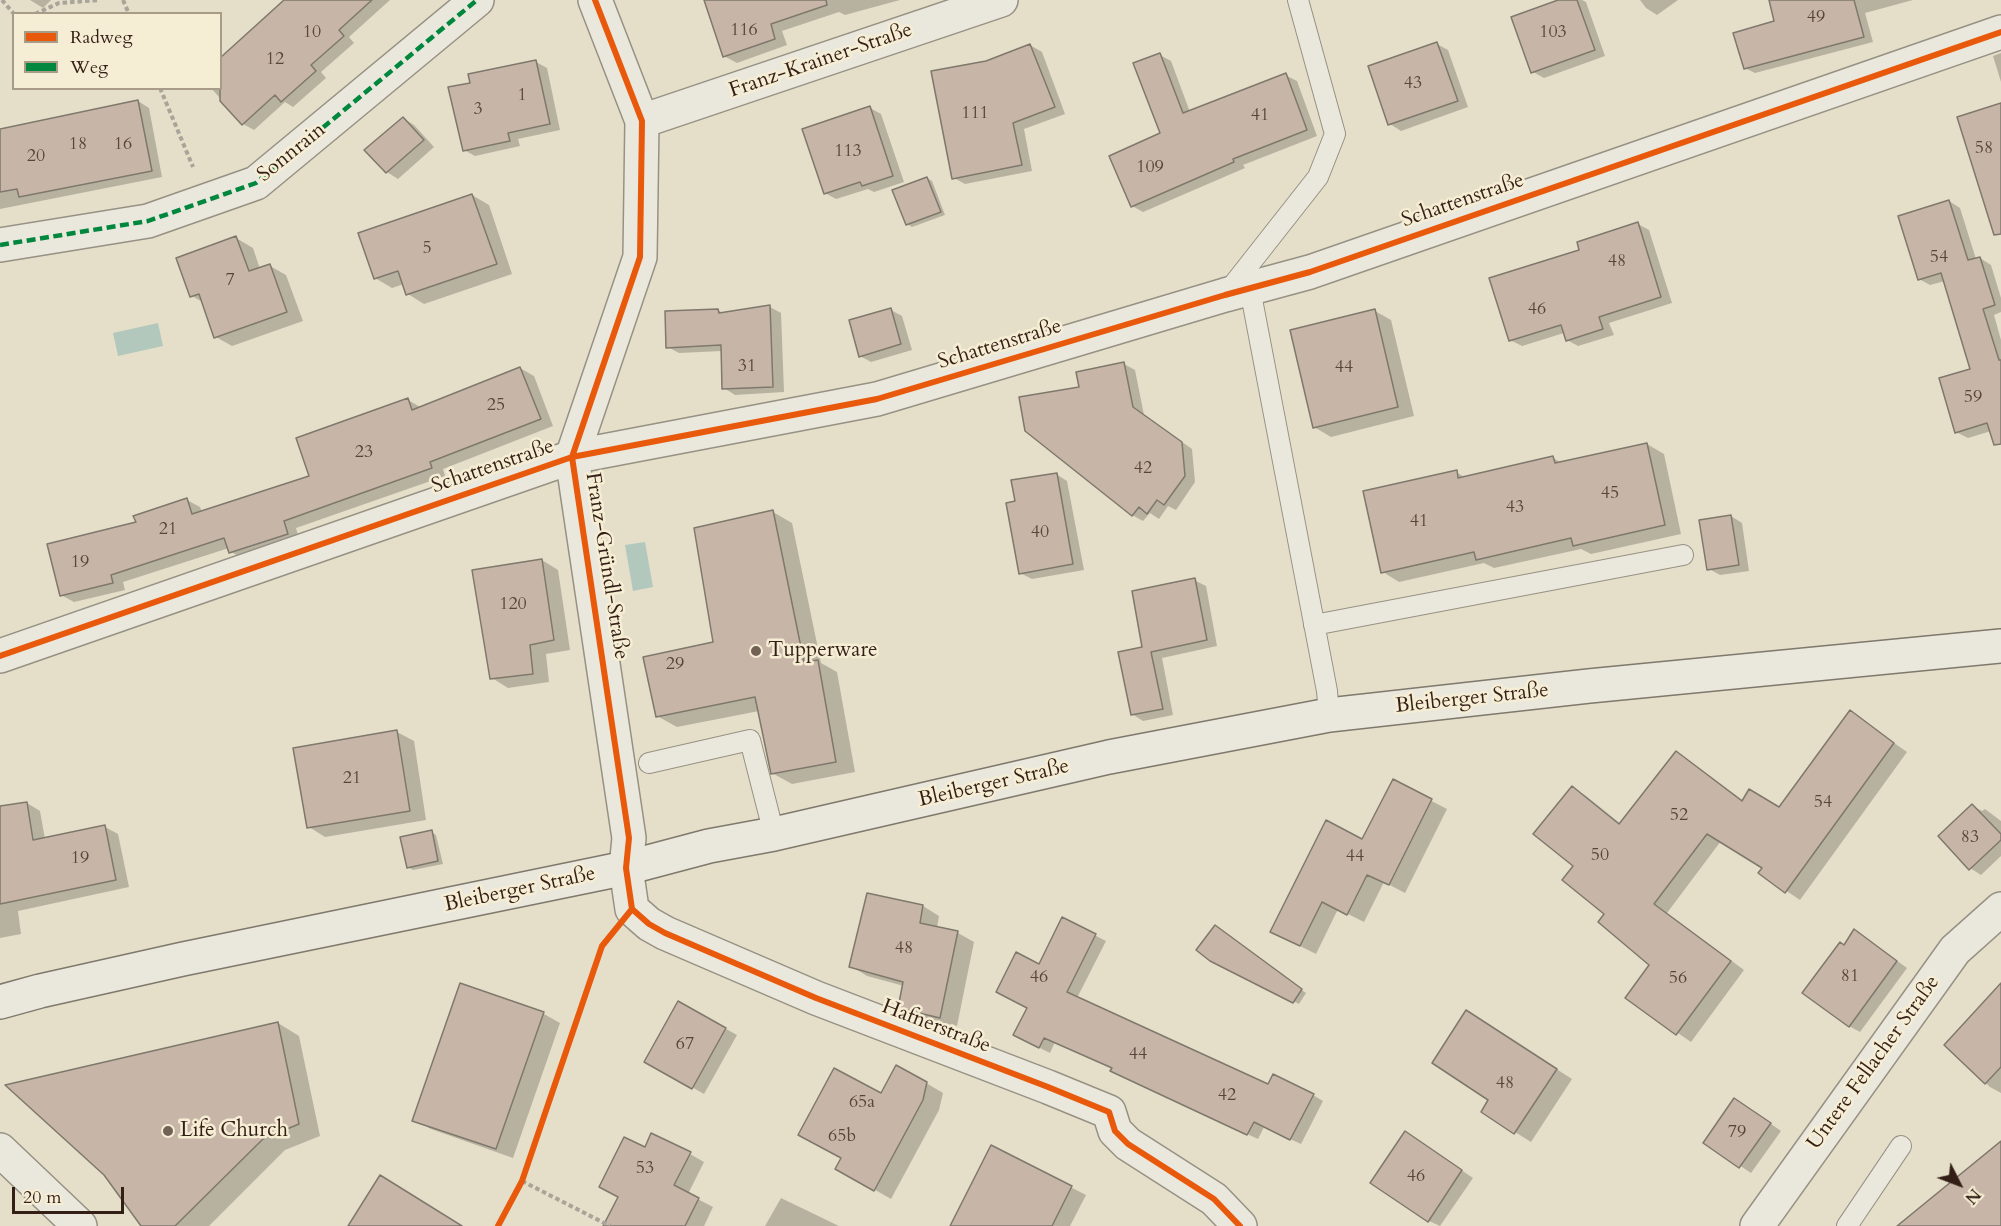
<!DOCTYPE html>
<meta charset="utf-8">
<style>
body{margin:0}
#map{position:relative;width:2001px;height:1226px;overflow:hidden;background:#e5dfc9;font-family:Cardo,serif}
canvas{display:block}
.legend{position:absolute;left:12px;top:12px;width:210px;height:78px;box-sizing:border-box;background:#f6eed4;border:2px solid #a89b88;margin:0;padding:8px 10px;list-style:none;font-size:18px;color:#341f17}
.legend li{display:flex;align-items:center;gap:12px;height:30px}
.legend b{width:30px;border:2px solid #a89b88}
.north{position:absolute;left:1929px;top:1154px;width:60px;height:60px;-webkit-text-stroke:4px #f6eed4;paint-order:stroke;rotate:132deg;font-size:16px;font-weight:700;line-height:24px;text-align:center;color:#341f17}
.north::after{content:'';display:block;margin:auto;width:21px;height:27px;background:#341f17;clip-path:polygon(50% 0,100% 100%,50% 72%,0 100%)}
.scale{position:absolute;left:12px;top:1187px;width:112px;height:27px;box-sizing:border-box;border:3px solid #341f17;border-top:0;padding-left:8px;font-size:18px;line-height:21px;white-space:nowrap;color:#341f17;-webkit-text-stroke:4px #f6eed4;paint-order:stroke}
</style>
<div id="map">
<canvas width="2001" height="1226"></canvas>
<ul class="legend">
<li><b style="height:8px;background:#e8590c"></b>Radweg</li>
<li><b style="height:8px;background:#00873e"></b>Weg</li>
</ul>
<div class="north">N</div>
<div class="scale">20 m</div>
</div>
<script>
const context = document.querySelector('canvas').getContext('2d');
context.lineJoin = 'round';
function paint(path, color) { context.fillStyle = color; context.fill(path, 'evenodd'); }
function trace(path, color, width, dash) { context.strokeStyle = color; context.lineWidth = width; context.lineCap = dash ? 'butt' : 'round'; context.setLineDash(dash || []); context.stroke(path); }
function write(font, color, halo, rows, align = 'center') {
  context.font = font + ' Cardo,serif'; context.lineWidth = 5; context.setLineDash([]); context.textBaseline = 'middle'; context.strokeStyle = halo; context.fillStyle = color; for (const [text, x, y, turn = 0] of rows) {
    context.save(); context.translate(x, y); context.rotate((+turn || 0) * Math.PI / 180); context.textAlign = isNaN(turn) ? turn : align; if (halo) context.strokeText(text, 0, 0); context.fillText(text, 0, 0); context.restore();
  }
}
const water = new Path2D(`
 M158,323l5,23 -45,10 -5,-23z
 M645,542l8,45 -20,4 -8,-46z`);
const shadow = new Path2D(`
 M30,0h21l-8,8z
 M283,0h107l-41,37 5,6 -33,29 5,6 -33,29 -8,-5 -31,28 -11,-6 -32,-36h9l64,-86z
 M706,0h194l-55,15 -6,-3 -57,19 5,14 -50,18 -13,-7z
 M1563,0h19l4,2 19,54 -61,22 -11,-6z
 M1640,0h38l-21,15 -11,-7z
 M1770,0h143l-48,13 8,29 -118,31 -10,-5 31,-46z
 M1437,44l11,6 20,57 -67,24 -11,-7z
 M1030,45l12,7 23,62 -41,15 8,42 -67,13 -11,-6 32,-116z
 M2001,53v29l-8,-26z
 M1160,55l11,6 19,51 95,-37 12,6 20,55 -74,29 2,3 -102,44 -11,-6 30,-72z
 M536,62l11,6 13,62 -42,9 2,7 -45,10 -11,-6 8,-66z
 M138,101l11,7 13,69 -162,32v-79z
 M870,108l11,6 23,68 -30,10 -6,-3 -32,10 -11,-6z
 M403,118l11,7 20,22 -36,32 -11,-7z
 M927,178l5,3 13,34 -33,12 -5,-3z
 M472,195l17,10 23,69 -88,30 -16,-10 -4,-10 -12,4 -17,-10z
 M1949,201l11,7 16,51 4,-1 11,7 10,33v14l-7,3 7,25v88l-33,10 -12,-6 16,-62 -27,-89 -15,4 -11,-6z
 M1638,224l11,6 23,73 -63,20 5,12 -36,11 -11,-6 -3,-7 -42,13 -12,-6 71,-89z
 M236,238l17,10 7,21 10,-3 16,9 17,46 -71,25 -16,-9 -12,-34 -12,-7z
 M770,307l11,6 3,79 -49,3 -11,-7 -2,-37 -43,2 -11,-6 50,-37 6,4z
 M891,310l11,6 10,34 -41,12 -11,-6z
 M1375,311l16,9 23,96 -83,21 -17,-10z
 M1124,364l11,6 9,45 48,34 3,33 -19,28 -8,-4 -9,13 -9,-6 -7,8 -11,-6 -51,-127z
 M520,368l14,8 19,50 -110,43 2,7 -149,52 4,14 -56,17 -13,-7 -2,-4 -106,34 2,8 -51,12 -13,-7 76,-71 50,-24 13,7 2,5 109,-35 97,-77 14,8z
 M1647,444l17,10 17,80 -90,20 -10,-5 -87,19 -10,-5 -85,19 -16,-10 73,-100 10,6 87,-20 9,5z
 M1056,474l11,7 17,89 -52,9 -12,-6 -3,-70z
 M773,512l19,11 29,140 16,9 18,100 -63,12 -20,-11 -13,-62 -82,16 -20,-11 58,-73z
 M1731,516l11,7 7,48 -29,4 -11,-6z
 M542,560l16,10 12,80 -24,4 3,28 -41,6 -16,-10z
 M1194,580l12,6 11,60 -55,12 11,57 -30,6 -11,-7 12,-66z
 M1850,712l57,40 -107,148 -40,-27 4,-5 -43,-27 -54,72 77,57 -53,72 -64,-44 24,-33 -45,-51 -31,-48 -2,-78 13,8 35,28 55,-71 14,8 54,40 35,8z
 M397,732l17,9 12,79 -101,17 -16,-10z
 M1393,781l54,28 -42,84 -21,-11 -20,40 -26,-13 -22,45 -28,-14 75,-99z
 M27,803l13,8 5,28 60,-12 13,7 11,53 -111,24 3,23 -21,4v-130z
 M1973,806l9,5 3,-2 16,12v35l-20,19 -11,-7z
 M431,832l5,3 7,29 -30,6 -5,-3z
 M923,906l16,10 -2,12 21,5 16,9 -17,84 -41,-9 -17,-10 5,-21 -37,-10 -16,-10z
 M1063,919l43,22 -29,57 192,88 44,9 10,6 -22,43 -37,-17 -6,12 -136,-62 -9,-9 -58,-26 -5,11 -24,-12 3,-33 10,-42z
 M1220,930l86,63 -7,11 -82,-41z
 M1855,931l52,37 -47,64 -11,-6 -5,-80z
 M461,985l83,29 16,9 -47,135 -82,-29 -17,-9z
 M2001,985v108l-11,-6 -44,-42z
 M679,1003l58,32 -33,59 -58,-33z
 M1483,1022l89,57 -41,63 -16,-10 -25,-33z
 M278,1023l21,13 21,100 -35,14 -76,76h-66z
 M926,1083l17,10 -4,17 -48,89 -54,-31 45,-73z
 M1746,1106l35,25 -30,42 -46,-31z
 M1416,1139l57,39 -33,48 -11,-5z
 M992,1147l94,48 -16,31h-112z
 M645,1149l45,5 14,8 -16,32 25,13 -9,19h-99z
 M781,1198l58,28h-74z`);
const building = new Path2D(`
 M284,0h88l-33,30 5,6 -33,29 5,6 -35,31 -6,-7 -33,30 -22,-24v-43z
 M704,0h122l1,5 -56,19 4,15 -52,18z
 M1558,0h19l18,50 -64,23 -20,-56z
 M1769,0h85l10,37 -120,32 -11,-36 41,-12z
 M1437,42l21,59 -70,24 -20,-59z
 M1030,44l25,63 -42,16 9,42 -70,14 -21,-108 55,-10z
 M1160,53l23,60 103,-40 21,57 -74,29 1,3 -103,45 -22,-51 51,-23 -27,-70z
 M536,60l14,64 -42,9 2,8 -47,10 -15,-64 22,-4 -2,-9z
 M138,100l14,71 -133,26 -2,-8 -17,3v-63z
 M2001,103v131l-7,1 -37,-118z
 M870,106l23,70 -31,10 -2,-4 -36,12 -22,-65z
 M403,117l21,23 -38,33 -22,-23z
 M927,177l14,35 -35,13 -14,-35z
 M472,194l25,70 -91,31 -8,-24 -24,8 -16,-46z
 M1949,200l19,60 12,-3 15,48 -12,4 16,51h2v84l-7,1 -7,-22 -32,10 -16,-55 31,-9 -29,-96 -23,7 -20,-64z
 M1638,222l23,75 -62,20 4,12 -37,12 -5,-16 -52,16 -20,-63 90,-28 -2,-8z
 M236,236l13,35 21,-7 17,48 -73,26 -15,-44 -9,3 -14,-39z
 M770,305l3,82 -51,2 -1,-44 -55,3 -1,-37 53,-2 1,4z
 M891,308l10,36 -42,13 -10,-37z
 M1375,309l23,98 -85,21 -23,-98z
 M1124,362l9,45 49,35 3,34 -21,29 -7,-5 -10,14 -8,-7 -7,9 -107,-85 -6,-34 60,-10 -3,-15z
 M520,367l21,52 -111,43 2,6 -148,53 4,13 -59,19 -5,-15 -113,37 2,8 -53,13 -13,-52 89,-22 -3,-6 54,-18 5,16 117,-38 -13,-38 112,-40 4,12z
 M1647,443l18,82 -92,21 -2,-8 -95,22 -2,-8 -93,21 -18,-82 94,-21 1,8 95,-22 2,7z
 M1057,473l16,91 -54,10 -13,-71 9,-2 -4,-21z
 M773,510l31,152 14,-2 18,102 -65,12 -16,-77 -99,20 -13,-60 70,-15 -19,-114z
 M1731,515l8,50 -32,5 -8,-50z
 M542,559l12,81 -24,5 3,29 -43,5 -18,-109z
 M1195,578l12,62 -56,12 12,57 -32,6 -13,-63 24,-5 -10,-56z
 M1850,710l44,33 -109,150 -27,-20 4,-5 -55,-34 -53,70 77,57 -55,74 -51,-37 24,-33 -51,-43 6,-8 -42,-34 11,-14 -40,-32 39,-48 47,38 57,-73 66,50 7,-12 30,18z
 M397,730l13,81 -103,17 -14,-80z
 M1393,779l39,20 -43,86 -22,-10 -20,40 -25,-13 -22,44 -30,-14 56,-112 36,19z
 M27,802l6,38 72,-15 11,55 -116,24v-98z
 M1972,804l29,30v6l-32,30 -31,-34z
 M432,830l6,31 -31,7 -7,-31z
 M867,893l56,12 -3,18 38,8 -18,87 -42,-10 5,-26 -54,-15z
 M1062,917l34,17 -29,58 201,92 5,-10 41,20 -24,46 -36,-18 -7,13 -137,-64 2,-3 -68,-30 -5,10 -26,-13 14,-27 -31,-16 20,-40 23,12z
 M1215,925l87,64 -9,14 -83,-42 -14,-11z
 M1854,929l43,32 -48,66 -47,-34 38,-51 4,3z
 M460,983l84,29 -48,137 -84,-28z
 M2001,983v84l-16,17 -41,-39z
 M678,1001l48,27 -34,61 -48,-27z
 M1466,1010l91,59 -43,65 -33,-22 7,-12 -56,-37z
 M278,1022l21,102 -36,15 -88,87h-34l-37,-51 -99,-90z
 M896,1065l31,17 -4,18 -49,91 -39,-22 6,-11 -43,-23 36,-67 47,25z
 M1734,1098l37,25 -32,45 -36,-25z
 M1405,1131l57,39 -34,52 -58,-39z
 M651,1133l40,19 -17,33 25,13 -14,28h-82l15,-29 -19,-10 25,-50 21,10z
 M2001,1141v85h-104z
 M991,1145l81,41 -20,40h-102z
 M380,1175l82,51h-114z`);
const path = new Path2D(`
 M2,0l12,14
 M123,0l6,14
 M35,14l24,-11 41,-3
 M160,88l33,79
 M522,1181l88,45`);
const lane = new Path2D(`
 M1250,289l77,402 2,24
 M1226,294l92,-117 17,-43 -37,-134
 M1314,625l369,-70
 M649,763l101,-23 24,94
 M1847,1226l54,-80`);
const street = new Path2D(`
 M595,0l47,121 -2,136 -68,200 57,381 -3,30 6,41 17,15 16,9 151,65 232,89 61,25 6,19 13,13 86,55 26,27
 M642,121l359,-121
 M0,245l148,-24 108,-38 221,-183
 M0,656l572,-199 305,-58 348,-104 85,-23 691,-240
 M0,1150l80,76
 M1757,1226l198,-276 46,-41`);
const secondary = new Path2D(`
 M0,1002l40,-11 143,-32 443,-91 83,-22 65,-12 335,-77 220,-42 260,-29 412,-40`);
const quiet = new Path2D(`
 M0,245l148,-24 108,-38 221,-183`);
const cycleway = new Path2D(`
 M595,0l47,121 -2,136 -68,200 57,381 -3,30 6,41 17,15 16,9 151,65 232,89 61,25 6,19 13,13 86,55 26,27
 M0,656l572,-199 305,-58 348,-104 85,-23 691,-240
 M498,1226l24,-45 80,-235 30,-37`);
const markers = [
 [756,651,6,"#726255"],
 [168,1131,6,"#726255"]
];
const numberNames = [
 ["49",1816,18],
 ["116",744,31],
 ["10",312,33],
 ["103",1553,33],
 ["12",275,60],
 ["43",1413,84],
 ["1",522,96],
 ["3",478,110],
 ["111",975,114],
 ["41",1260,116],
 ["18",78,145],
 ["16",123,145],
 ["58",1984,149],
 ["113",848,152],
 ["20",36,157],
 ["109",1150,168],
 ["5",427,249],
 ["54",1939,258],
 ["48",1617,262],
 ["7",230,281],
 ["46",1537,310],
 ["31",747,367],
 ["44",1344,368],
 ["59",1973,398],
 ["25",496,406],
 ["23",364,453],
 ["42",1143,469],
 ["45",1610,494],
 ["43",1515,508],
 ["41",1419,522],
 ["21",168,530],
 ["40",1040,533],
 ["19",80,563],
 ["120",513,605],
 ["29",675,665],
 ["21",352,779],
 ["54",1823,803],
 ["52",1679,816],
 ["83",1970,838],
 ["50",1600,856],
 ["44",1355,857],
 ["19",80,859],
 ["48",904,949],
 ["81",1850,977],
 ["46",1039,978],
 ["56",1678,979],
 ["67",685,1045],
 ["44",1138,1055],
 ["48",1505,1084],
 ["42",1227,1096],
 ["65a",862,1103],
 ["79",1737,1133],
 ["65b",842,1137],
 ["53",645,1169],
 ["46",1416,1177]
];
const streetNames = [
 ["Franz-Krainer-Straße",821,61,-19],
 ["Sonnrain",292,153,-39],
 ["Schattenstraße",1463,201,-19],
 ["Schattenstraße",1000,345,-17],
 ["Schattenstraße",493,467,-19],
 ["Franz-Gründl-Straße",606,566,81],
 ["Bleiberger Straße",1472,699,-6],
 ["Bleiberger Straße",994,784,-13],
 ["Bleiberger Straße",520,890,-12],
 ["Hafnerstraße",936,1027,21],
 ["Untere Fellacher Straße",1874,1063,-54]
];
const poiNames = [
 ["Tupperware",768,651],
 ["Life Church",180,1131]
];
paint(water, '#b2c8bc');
paint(shadow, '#0003');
paint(building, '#c7b6a8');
trace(building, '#7f786c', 1.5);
trace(lane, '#979184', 22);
trace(street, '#979184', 36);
trace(secondary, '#7f786c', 36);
trace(path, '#a9a49a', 4, [4.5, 3]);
trace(lane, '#eae7dc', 20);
trace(street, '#eae7dc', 33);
trace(secondary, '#eae7dc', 33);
trace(quiet, '#00873e', 4.5, [9, 4.5]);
trace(cycleway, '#e8590c', 6);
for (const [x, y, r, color] of markers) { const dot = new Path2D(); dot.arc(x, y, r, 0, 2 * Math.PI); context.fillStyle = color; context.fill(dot); trace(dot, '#f6eed4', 2); }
write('18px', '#59453b', null, numberNames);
write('21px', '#341f17', '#f6eed4', streetNames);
write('21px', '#341f17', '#f6eed4', poiNames, 'left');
</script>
